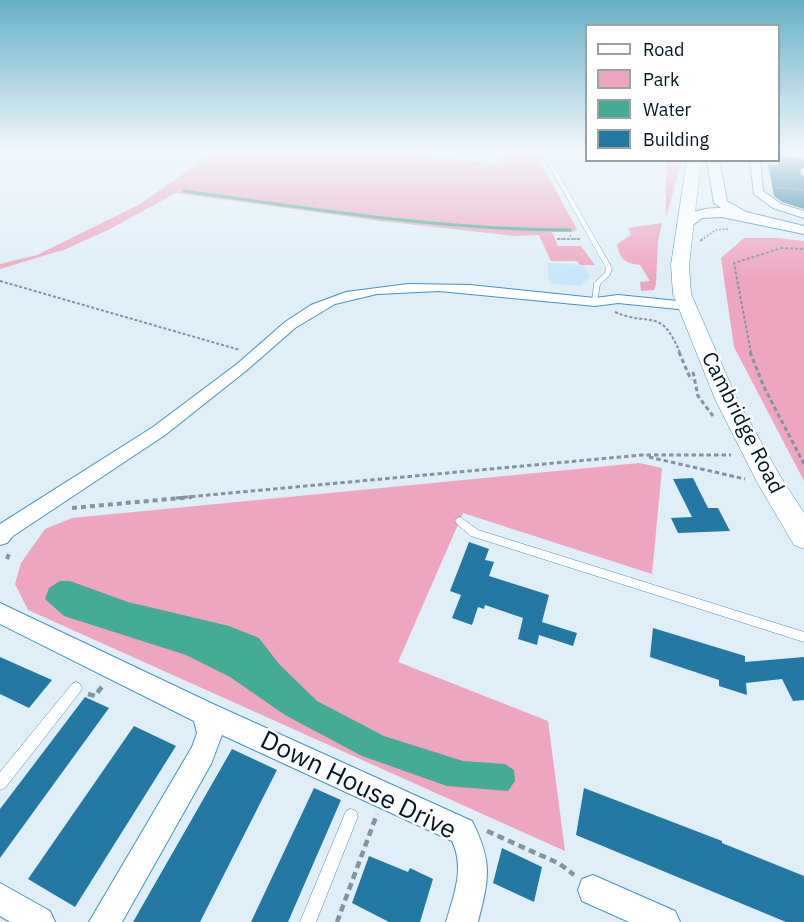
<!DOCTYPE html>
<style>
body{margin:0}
#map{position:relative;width:804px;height:922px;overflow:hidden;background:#dfeef7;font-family:"IBM Plex Sans",sans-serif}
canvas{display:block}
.legend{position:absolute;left:585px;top:24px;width:195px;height:138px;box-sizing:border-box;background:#fff;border:2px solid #99a2a7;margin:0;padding:8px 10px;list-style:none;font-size:18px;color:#001724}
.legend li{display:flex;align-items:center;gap:12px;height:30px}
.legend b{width:30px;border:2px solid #99a2a7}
</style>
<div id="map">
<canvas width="804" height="922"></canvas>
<ul class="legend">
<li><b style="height:8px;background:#fff"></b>Road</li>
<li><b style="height:16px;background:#eea5c0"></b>Park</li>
<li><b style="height:16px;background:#44ab94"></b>Water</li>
<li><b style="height:16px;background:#2379a3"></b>Building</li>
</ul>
</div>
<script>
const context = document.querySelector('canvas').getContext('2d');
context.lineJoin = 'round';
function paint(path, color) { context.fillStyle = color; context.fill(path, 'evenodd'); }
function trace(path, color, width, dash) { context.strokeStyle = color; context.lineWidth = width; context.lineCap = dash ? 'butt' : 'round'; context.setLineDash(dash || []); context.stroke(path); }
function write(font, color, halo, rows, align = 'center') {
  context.font = font + ' "IBM Plex Sans",sans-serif'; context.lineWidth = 5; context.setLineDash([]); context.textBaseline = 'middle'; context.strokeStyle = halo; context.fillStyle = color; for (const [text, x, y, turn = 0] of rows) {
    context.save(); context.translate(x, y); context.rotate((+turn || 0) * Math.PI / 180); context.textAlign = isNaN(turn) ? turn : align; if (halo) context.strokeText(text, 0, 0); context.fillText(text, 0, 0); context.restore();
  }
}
const built = new Path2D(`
 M548,263l35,2 8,11 -11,10 -31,-3z`);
const green = new Path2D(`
 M216,151h141l145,13 2,-13h30l43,78 -4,3h-21l6,14h23l14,19h-15l-3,-4h-26l-12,-26 -24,1 -135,-15 -204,-28 -68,37 -42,19 -66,20v-5l37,-9 103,-51z
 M666,161h16l-16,56z
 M662,223l-4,18 -2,43 -2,6 -13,1 -1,-9 10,-1 -10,-16c-16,-2 -20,-6 -23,-21l14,-9 -3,-7z
 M744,238h34l26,3v240l-70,-134 -13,-89z
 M639,463l23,5 -10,106 -189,-61 -65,149 150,59 17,130 -537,-241 -13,-26 6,-21 24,-34 27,-11z`);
const water = new Path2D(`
 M60,581h10l58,21 101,24 30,12 20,26 38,37 67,35 79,25 42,3 9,6 1,11 -7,10 -61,-5 -85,-30 -77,-41 -55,-38 -44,-22 -122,-39 -19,-17 4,-11z`);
const stream = new Path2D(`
 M184,191c129,18 256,39 386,39`);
const building = new Path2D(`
 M778,157l26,3v7l-4,3 1,5 3,1v33l-22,-7 -8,-6 -6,-32 10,1z
 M693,478l15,30h10l12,23 -52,2 -7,-15 21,-1 -19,-38z
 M469,542l20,7 -4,11 9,2 -5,14 60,19 -7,27 35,11 -4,13 -34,-11 -2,10 -19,-6 5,-21 -38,-13 -1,4 -6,-2 -6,18 -20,-7 9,-23 -11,-4z
 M653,628l92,28v6l59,-5v43l-11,1 -11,-22 -36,4 1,12 -28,-9v-6l-69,-23z
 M0,657l52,23 -23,28 -29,-14z
 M85,697l24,11 -109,150v-49z
 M134,726l42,20 -101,161 -47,-28z
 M232,749l45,21 -77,152h-67z
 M314,788l27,12 -53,122h-37z
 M584,788l138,53v2l82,33v46h-18l-210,-87z
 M502,848l40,19 -8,35 -41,-19z
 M369,856l39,16 2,-4 23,11 -13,43h-31l-37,-19z`);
const pathFar4 = new Path2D(`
 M775,187l29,3
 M570,235l2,4h9
 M557,239h15
 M701,240l15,-10 12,-1`);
const pathFar3 = new Path2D(`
 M557,239h15
 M572,239h9
 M700,241l3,-2
 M0,281l240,69
 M615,312c36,16 45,-7 65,41
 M751,353l-17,-90 48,-15 22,1`);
const pathFar2 = new Path2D(`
 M679,352l12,28
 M750,352l14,35 40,77
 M693,372l5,24 15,20
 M649,457l96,22
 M176,498l466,-43h89`);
const pathFar1 = new Path2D(`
 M72,508l120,-11
 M7,559l3,-8`);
const path = new Path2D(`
 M88,694l7,2 8,-11
 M487,831l73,33 14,11
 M337,922l40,-108`);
const service = new Path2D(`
 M541,151h4l67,117 -2,7 -10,9 -3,19 -2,1 -3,-2 2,-19 11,-10 1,-5z
 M804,169v5l-2,-1v-3z
 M460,517l18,13 326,102v10l-333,-106 -14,-12 -2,-3 2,-3z
 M76,682l4,2 2,4 -2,4 -75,96 -5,2v-18l72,-88z
 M351,809l5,2 2,5 -42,106h-16l46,-111z`);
const minor = new Path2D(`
 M778,151l26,1v6l-26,-3z
 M750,160h10l3,31 18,13 23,7v7l-31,-10 -19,-14z
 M408,284l62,1 125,13 23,-3 70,7 7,4 -7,4 -70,-7 -23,3 -156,-15 -62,3 -42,10 -40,24 -48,42 -82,65 -152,101 -6,7 -7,2v-21l153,-97 84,-63 48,-42 26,-17 35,-13z
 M0,603l213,101 259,117c21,42 17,57 6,101h-32c8,-27 19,-54 6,-81l-230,-106 -11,29 -89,158h-33l103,-175 5,-14 -3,-12 -194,-97z
 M593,875l82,36 5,11h-51l-47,-21 -4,-11 4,-11z
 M0,883l50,28 5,11h-45l-10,-6z`);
const tertiary = new Path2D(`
 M707,160h12l8,41 19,11 58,14v8l-82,-17 -20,1 -13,10h-10l-2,-3c12,-14 26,-17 44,-17l-7,-5z`);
const secondary = new Path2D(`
 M687,160h14l-12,105 2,29 46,105 43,77 24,37v36l-10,-4 -37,-63 -42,-83 -42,-105 -2,-29z`);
const streetNames = [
 ["Cambridge Road",742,423,63]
];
const nearStreetnames = [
 ["Down House Drive",358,786,26]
];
paint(built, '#c6e7fc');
paint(green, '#eea5c0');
paint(water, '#44ab94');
trace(stream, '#44ab94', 3);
paint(building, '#2379a3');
trace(service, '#4394c0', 1);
trace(minor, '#4394c0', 2);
trace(tertiary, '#4394c0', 2);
trace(secondary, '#4394c0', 1);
trace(pathFar4, '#81949f', 1.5, [2, 1.5]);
trace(pathFar3, '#81949f', 2, [3, 2]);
trace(pathFar2, '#81949f', 3, [4.5, 3]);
trace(pathFar1, '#81949f', 4, [5, 4]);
trace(path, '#81949f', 4.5, [7, 4.5]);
paint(service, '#fff');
paint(minor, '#fff');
paint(tertiary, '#fff');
paint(secondary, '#fff');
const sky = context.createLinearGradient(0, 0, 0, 280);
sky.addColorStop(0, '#66b0c6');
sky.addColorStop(0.54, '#f1f7fb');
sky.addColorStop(1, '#f1f7fb00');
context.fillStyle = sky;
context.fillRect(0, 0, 804, 280);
write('21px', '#001724', '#fff', streetNames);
write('26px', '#001724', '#fff', nearStreetnames);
</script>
